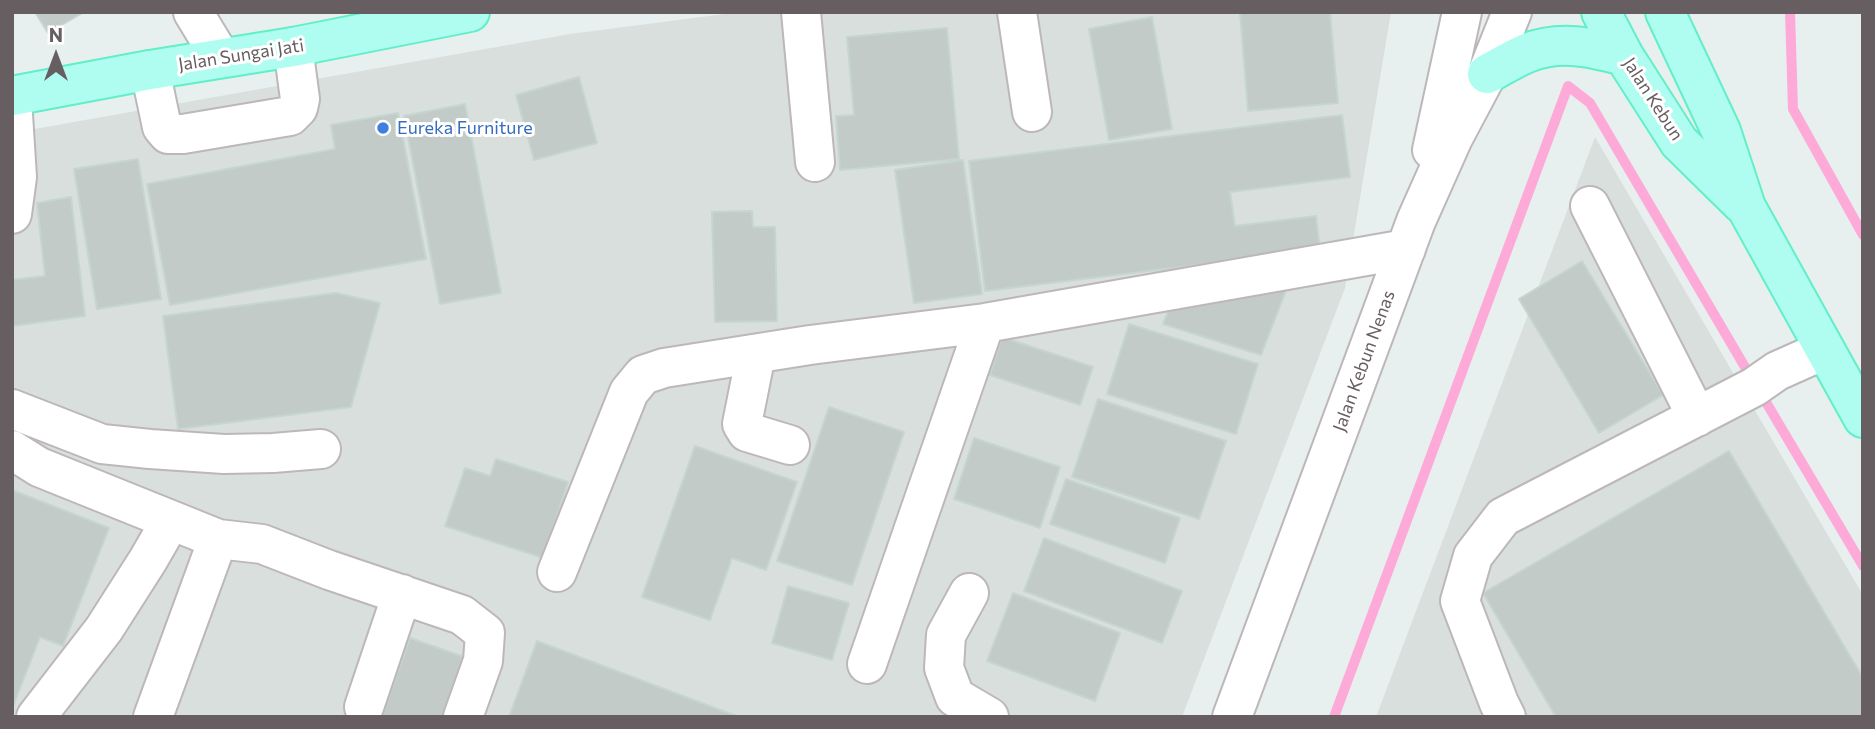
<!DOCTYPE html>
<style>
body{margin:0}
#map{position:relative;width:1875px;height:729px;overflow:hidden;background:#e7f0ee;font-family:Commissioner,sans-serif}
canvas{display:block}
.frame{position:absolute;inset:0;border:14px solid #675e62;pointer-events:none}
.north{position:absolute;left:21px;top:21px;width:70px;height:70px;-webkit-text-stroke:5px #fff;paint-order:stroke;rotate:0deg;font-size:19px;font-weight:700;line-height:28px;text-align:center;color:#675e62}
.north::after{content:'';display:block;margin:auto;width:24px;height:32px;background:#675e62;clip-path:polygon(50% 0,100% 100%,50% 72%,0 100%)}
</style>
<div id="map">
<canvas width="1875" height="729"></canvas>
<div class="frame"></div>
<div class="north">N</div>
</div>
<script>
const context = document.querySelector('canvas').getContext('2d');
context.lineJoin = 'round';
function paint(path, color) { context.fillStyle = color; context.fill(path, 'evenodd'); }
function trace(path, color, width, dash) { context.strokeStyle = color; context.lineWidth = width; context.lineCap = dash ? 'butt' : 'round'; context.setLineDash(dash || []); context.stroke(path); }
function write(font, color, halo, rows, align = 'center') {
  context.font = font + ' Commissioner,sans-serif'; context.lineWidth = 6; context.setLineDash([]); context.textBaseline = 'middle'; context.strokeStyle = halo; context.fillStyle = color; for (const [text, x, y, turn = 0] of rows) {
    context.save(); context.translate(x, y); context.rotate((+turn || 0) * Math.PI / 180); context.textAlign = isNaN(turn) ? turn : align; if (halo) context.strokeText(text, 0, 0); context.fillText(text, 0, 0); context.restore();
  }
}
const industrial = new Path2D(`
 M740,12h651l-46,276 -163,429h-1170v-584l558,-99z
 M1595,137l268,458v122h-487z`);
const stream = new Path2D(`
 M1790,12l3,97 70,126
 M1760,392l103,174
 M1334,717l234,-631 22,17 162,276`);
const building = new Path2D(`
 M35,12h49l-36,21z
 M1240,12h90l8,91 -90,8z
 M1152,17l20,112 -63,11 -20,-111z
 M947,28l12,131 -119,11 -4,-54 18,-1 -7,-78z
 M579,77l18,66 -63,17 -18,-65z
 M465,104l36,189 -61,11 -36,-188z
 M398,113l28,146 -256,46 -23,-121 188,-35 -4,-24z
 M1342,115l8,62 -120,15 5,34 81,-10 4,34 -335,41 -16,-130z
 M138,159l23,140 -64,10 -23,-140z
 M963,160l19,134 -68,9 -19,-133z
 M71,197l14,119 -73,10v-46l33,-4 -8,-73z
 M752,211l1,16h22l2,94 -62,1 -3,-110z
 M1582,261l81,134 -64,38 -80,-134z
 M1287,288l-26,67 -98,-31 12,-29z
 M336,293l44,10 -29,104 -173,22 -15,-113z
 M1129,324l129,40 -22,70 -129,-40z
 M1002,337l91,30 -13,38 -90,-30z
 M1098,399l128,42 -27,78 -127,-42z
 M829,407l75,25 -52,153 -75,-24z
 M974,438l86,29 -20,61 -86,-29z
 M695,446l102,36 -31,88 -34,-12 -22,62 -68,-23z
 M1729,451l134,227v39h-307l-73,-124z
 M496,459l72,23 -25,76 -98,-32 20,-58 25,8z
 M1066,479l114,39 -15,45 -115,-39z
 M12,490l97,38 -46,118 -23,-9 -28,72z
 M1044,538l138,53 -20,52 -138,-52z
 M788,586l61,17 -17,57 -60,-17z
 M1013,593l107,40 -25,68 -108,-40z
 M410,638l57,20 -21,59h-64z
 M537,641l202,76h-230z`);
const minor = new Path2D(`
 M193,12l28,46
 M801,12l14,150
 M1017,12l15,100
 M150,70l12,57 6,7h15l107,-18 8,-8 2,-9 -7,-52
 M12,99l5,78 -5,37
 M1432,150l30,-138
 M1590,206l107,211
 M756,354l-14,70 5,8 43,13
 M12,409l90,35 48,5 74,5 49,-1 48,-4
 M12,450l27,17 179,72 -65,178
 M218,539l44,5 67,26 133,45 23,18 -2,28 -20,56
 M557,572l72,-180 14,-17 21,-7 146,-23 175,-22 421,-74
 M969,593l-23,42 -2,33 11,29 34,20
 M867,664l118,-341
 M364,707l38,-113
 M36,717l68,-88 44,-69 23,-40
 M1232,717l184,-496 37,-83 34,-64 25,-62
 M1506,717l-7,-14 -39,-102 13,-45 30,-39 251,-130 23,-16 47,-21`);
const major = new Path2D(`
 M1601,12l23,44 55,86 63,62
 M1665,12l56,119 25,76 117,211
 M1487,74c13,-7 26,-15 40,-21 33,-13 64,-6 97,3
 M12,96l138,-26 143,-23 177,-35`);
const markers = [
 [383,128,7,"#3f7fe0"]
];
const streetNames = [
 ["Jalan Sungai Jati",241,55,-9],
 ["Jalan Kebun",1653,99,57],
 ["Jalan Kebun Nenas",1364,361,-70]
];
const shopNames = [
 ["Eureka Furniture",397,128]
];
paint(industrial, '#d9dfdd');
trace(stream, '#fdaad9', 10);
paint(building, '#c3cbc9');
trace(building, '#c5d5d0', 2);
trace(minor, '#bdb7b9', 42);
trace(major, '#62efc7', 42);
trace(minor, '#fff', 38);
trace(major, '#affdf0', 38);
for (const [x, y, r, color] of markers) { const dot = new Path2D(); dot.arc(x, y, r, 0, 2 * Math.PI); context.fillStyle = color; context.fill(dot); trace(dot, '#fff', 2.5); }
write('18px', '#675e62', '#fff', streetNames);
write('18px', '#366cbe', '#fff', shopNames, 'left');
</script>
